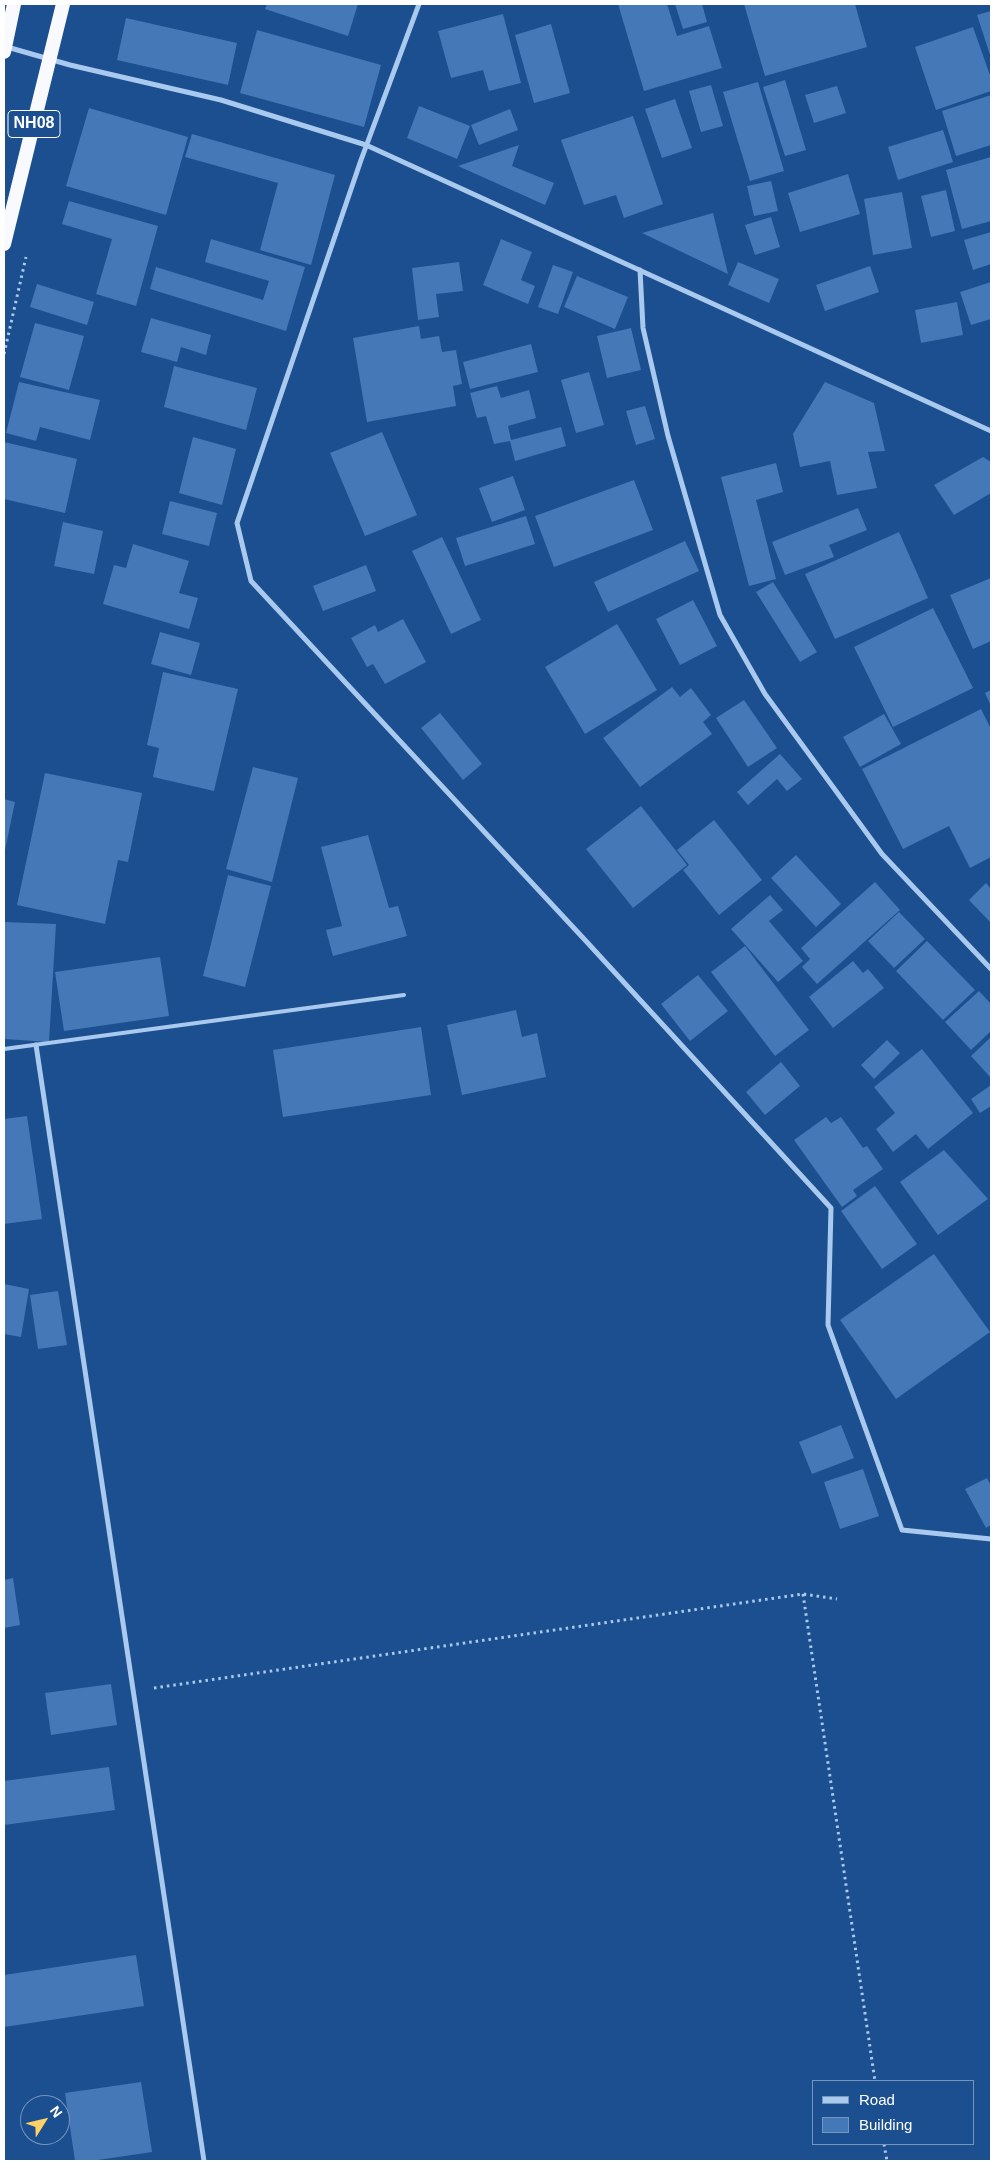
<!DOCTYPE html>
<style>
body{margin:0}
#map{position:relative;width:995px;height:2165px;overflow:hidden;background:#1b4f8f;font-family:Arial,sans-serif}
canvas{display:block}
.frame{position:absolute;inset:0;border:5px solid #fff;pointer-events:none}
.legend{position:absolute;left:812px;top:2080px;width:162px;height:65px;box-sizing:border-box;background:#1b4f8f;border:1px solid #7695bc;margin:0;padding:6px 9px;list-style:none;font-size:15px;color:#fff}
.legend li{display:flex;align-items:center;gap:10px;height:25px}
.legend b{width:25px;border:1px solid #7695bc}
.north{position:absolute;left:20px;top:2095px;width:50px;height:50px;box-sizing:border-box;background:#1b4f8f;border:1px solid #7695bc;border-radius:50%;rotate:54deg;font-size:14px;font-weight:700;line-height:20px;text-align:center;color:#fff}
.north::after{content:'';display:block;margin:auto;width:18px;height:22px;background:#ffd166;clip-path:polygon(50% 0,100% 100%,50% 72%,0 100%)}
</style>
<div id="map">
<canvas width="995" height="2165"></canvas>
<div class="frame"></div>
<ul class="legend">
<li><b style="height:6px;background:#a9c9ee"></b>Road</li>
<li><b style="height:14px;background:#4478b7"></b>Building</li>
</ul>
<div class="north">N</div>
</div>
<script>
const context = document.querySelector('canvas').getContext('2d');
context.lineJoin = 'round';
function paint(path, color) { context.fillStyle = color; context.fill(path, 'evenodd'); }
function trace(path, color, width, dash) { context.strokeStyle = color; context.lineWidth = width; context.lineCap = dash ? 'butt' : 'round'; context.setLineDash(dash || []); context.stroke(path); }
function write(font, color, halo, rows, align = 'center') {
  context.font = font + ' Arial,sans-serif'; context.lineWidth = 5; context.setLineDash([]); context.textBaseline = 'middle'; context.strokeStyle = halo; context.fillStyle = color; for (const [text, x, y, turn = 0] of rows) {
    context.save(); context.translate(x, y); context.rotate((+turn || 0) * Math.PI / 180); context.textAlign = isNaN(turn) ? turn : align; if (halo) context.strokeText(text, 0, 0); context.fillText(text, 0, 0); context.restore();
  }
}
const building = new Path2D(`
 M267,4h91l-10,32 -83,-27z
 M618,4h49l10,32 32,-10 13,42 -78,23z
 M675,4h27l5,18 -24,7z
 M744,4h111l12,43 -102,29z
 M991,11v47l-14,-43z
 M503,14l18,69 -32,8 -6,-21 -32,8 -13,-47z
 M126,18l111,25 -9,42 -111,-25z
 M551,24l19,69 -36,10 -19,-68z
 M973,27l18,51v13l-55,19 -21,-63z
 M257,30l124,35 -17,62 -124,-34z
 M785,80l21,70 -21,6 -22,-69z
 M758,82l26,89 -34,10 -27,-89z
 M711,85l12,41 -22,6 -12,-41z
 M837,86l9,27 -32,10 -9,-28z
 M991,95v50l-35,11 -14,-45z
 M675,99l17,49 -30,10 -17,-49z
 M419,106l51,20 -13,33 -50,-21z
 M89,108l99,29 -22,78 -100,-29z
 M510,109l8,21 -39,15 -8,-20z
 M633,116l30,88 -39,14 -8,-23 -32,10 -23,-65z
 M943,130l10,32 -55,18 -10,-33z
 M192,134l143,41 -24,90 -51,-15 18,-67 -93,-26z
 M519,145l-7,21 42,17 -9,22 -87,-39z
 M991,157v64l-29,8 -16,-59z
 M848,174l12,40 -60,18 -12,-39z
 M771,181l7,30 -24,5 -7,-30z
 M946,190l9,41 -24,6 -10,-41z
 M902,192l10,56 -39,7 -9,-56z
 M69,201l89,25 -22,80 -40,-12 16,-55 -50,-15z
 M713,213l15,61 -86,-41z
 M771,217l9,30 -25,8 -10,-30z
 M991,232v32l-18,6 -9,-30z
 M211,239l94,28 -19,64 -136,-42 6,-22 107,33 6,-19 -64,-19z
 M501,239l31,13 -11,28 14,6 -7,18 -45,-19z
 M459,262l4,29 -27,3 3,23 -21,3 -6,-52z
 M738,262l41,17 -10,24 -41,-18z
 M553,265l20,7 -15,42 -20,-7z
 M870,266l9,26 -54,19 -9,-26z
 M577,276l51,21 -13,32 -51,-22z
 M991,282v37l-20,6 -11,-33z
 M37,284l57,18 -7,23 -57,-18z
 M957,302l6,33 -42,8 -6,-33z
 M151,318l60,17 -5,20 -25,-8 -4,15 -36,-10z
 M35,323l49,13 -15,54 -49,-13z
 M419,326l2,13 18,-3 3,16 14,-2 6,34 -9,2 3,20 -89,16 -14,-84z
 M631,328l10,42 -34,8 -10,-42z
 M531,344l7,28 -68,17 -7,-27z
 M174,366l83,22 -11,42 -82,-23z
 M589,372l15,53 -28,8 -15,-53z
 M19,382l81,18 -10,40 -50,-13 -4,14 -30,-8z
 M825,382l49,21 11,48 -17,1 9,36 -40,7 -7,-34 -30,6 -7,-33z
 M497,386l4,12 28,-8 7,28 -28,8 3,14 50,-13 5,19 -51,15 -5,-20 -16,3 -8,-28 -9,2 -7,-25z
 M645,406l10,33 -19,6 -10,-34z
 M382,432l35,83 -52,21 -35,-83z
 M193,437l43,12 -14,56 -43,-12z
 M4,442l73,17 -12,54 -61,-14z
 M983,457l8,5v31l-37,22 -20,-30z
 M776,463l7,29 -27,8 20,79 -27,7 -28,-109z
 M513,476l12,34 -33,12 -13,-34z
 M634,480l19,50 -99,37 -19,-51z
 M170,501l47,12 -8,33 -47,-12z
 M858,508l9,22 -38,15 5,12 -49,18 -13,-33z
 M526,516l9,28 -70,22 -9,-28z
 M63,522l40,9 -9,43 -40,-8z
 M899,532l29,66 -93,41 -30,-65z
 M442,537l39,83 -30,14 -39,-83z
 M685,541l14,30 -91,41 -14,-30z
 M133,544l56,17 -10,32 19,5 -9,31 -86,-25 11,-39 12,3z
 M366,565l10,26 -53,20 -10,-25z
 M991,578v63l-18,8 -23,-54z
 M773,582l44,70 -17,10 -44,-70z
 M693,600l24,46 -37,19 -24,-46z
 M933,608l40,80 -80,39 -39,-80z
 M403,619l23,43 -41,22 -12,-20 -6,3 -16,-29 24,-13 3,7z
 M617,624l40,66 -72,44 -40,-67z
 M160,632l40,11 -9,32 -40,-11z
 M163,672l75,17 -24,102 -61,-14 6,-29 -12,-3z
 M672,687l8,10 11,-9 20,27 -8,7 9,12 -72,53 -37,-49z
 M991,690v16l-6,-13z
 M744,700l33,48 -29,19 -32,-49z
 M981,709l10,20v128l-21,11 -21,-42 -46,23 -41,-80z
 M440,713l42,51 -19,16 -42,-52z
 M884,714l17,30 -41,23 -17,-30z
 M780,754l22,25 -15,12 -10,-12 -29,26 -11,-13z
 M253,767l45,11 -26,104 -46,-13z
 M45,773l97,20 -14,69 -10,-2 -13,64 -88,-19z
 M4,799l11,3 -10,48h-1z
 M641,806l46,59 -54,43 -47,-59z
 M714,820l48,60 -43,35 -36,-45 6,-5 -12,-15z
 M368,835l21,73 9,-2 9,30 -74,20 -7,-26 16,-4 -21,-79z
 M796,855l45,49 -25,23 -45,-49z
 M228,875l43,11 -26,101 -42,-11z
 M875,882l25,28 -83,74 -15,-17 8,-8 -9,-11z
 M986,883l5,6v34l-22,-23z
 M770,895l13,15 -14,11 34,40 -25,21 -47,-53z
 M899,912l26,27 -31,29 -26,-27z
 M4,922l52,2 -7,118 -45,-3z
 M927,941l48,49 -32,30 -47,-49z
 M745,946l64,84 -34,26 -64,-84z
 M160,957l9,59 -105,15 -9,-59z
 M853,961l10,12 5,-4 16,19 -51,40 -24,-31z
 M698,975l30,36 -38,30 -29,-37z
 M979,991l12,13v27l-20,19 -26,-28z
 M516,1010l6,27 15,-4 9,44 -84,18 -15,-70z
 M421,1027l10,68 -148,22 -10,-67z
 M991,1037v41l-20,-22z
 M887,1040l13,13 -26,26 -13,-14z
 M922,1049l51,64 -45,36 -12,-15 -23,18 -17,-23 19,-16 -21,-26z
 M781,1062l19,24 -35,29 -19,-23z
 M991,1085v21l-11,7 -9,-14z
 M27,1116l15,103 -38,5v-105z
 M826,1117l5,6 10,-6 22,31 4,-2 16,23 -30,21 4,6 -15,11 -48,-67z
 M944,1150l44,49 -50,36 -38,-53z
 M875,1186l42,58 -35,25 -41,-58z
 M934,1254l56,78 -94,67 -56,-79z
 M4,1284l25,5 -8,48 -17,-3z
 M58,1291l9,54 -29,4 -8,-54z
 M841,1425l13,33 -42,16 -13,-32z
 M863,1469l16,47 -39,13 -16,-47z
 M987,1478l4,8v39l-5,3 -21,-39z
 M13,1578l7,47 -16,3v-48z
 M111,1684l6,41 -66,10 -6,-42z
 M109,1767l6,43 -111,15v-44z
 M136,1955l8,51 -140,21v-52z
 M141,2082l11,70 -61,9h-16l-10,-68z`);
const path = new Path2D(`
 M4,354l22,-97
 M803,1594l72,487
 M154,1688l649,-94 34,5
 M884,2144l3,17`);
const service = new Path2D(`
 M4,1049l400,-54`);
const minor = new Path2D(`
 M419,4l-58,156 -124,363 14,58 334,359 246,268 -3,117 74,205 89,9
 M7,47l63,18 151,35 145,45 625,286
 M640,270l3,58 25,108 52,179 45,79 117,160 109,115
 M36,1045l168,1116`);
const trunk = new Path2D(`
 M4,52l10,-48
 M4,244l59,-240`);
const shields = [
 [34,124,52]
];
const shieldNames = [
 ["NH08",34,124]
];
paint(building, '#4478b7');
trace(path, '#a9c9ee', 3, [2.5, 4]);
trace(service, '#a9c9ee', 4);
trace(minor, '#a9c9ee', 5);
trace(trunk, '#f8faff', 14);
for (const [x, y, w] of shields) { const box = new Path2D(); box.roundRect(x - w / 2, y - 13.5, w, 27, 4); context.fillStyle = '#1b4f8f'; context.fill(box); trace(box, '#fff', 1); }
write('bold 16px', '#fff', null, shieldNames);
</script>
